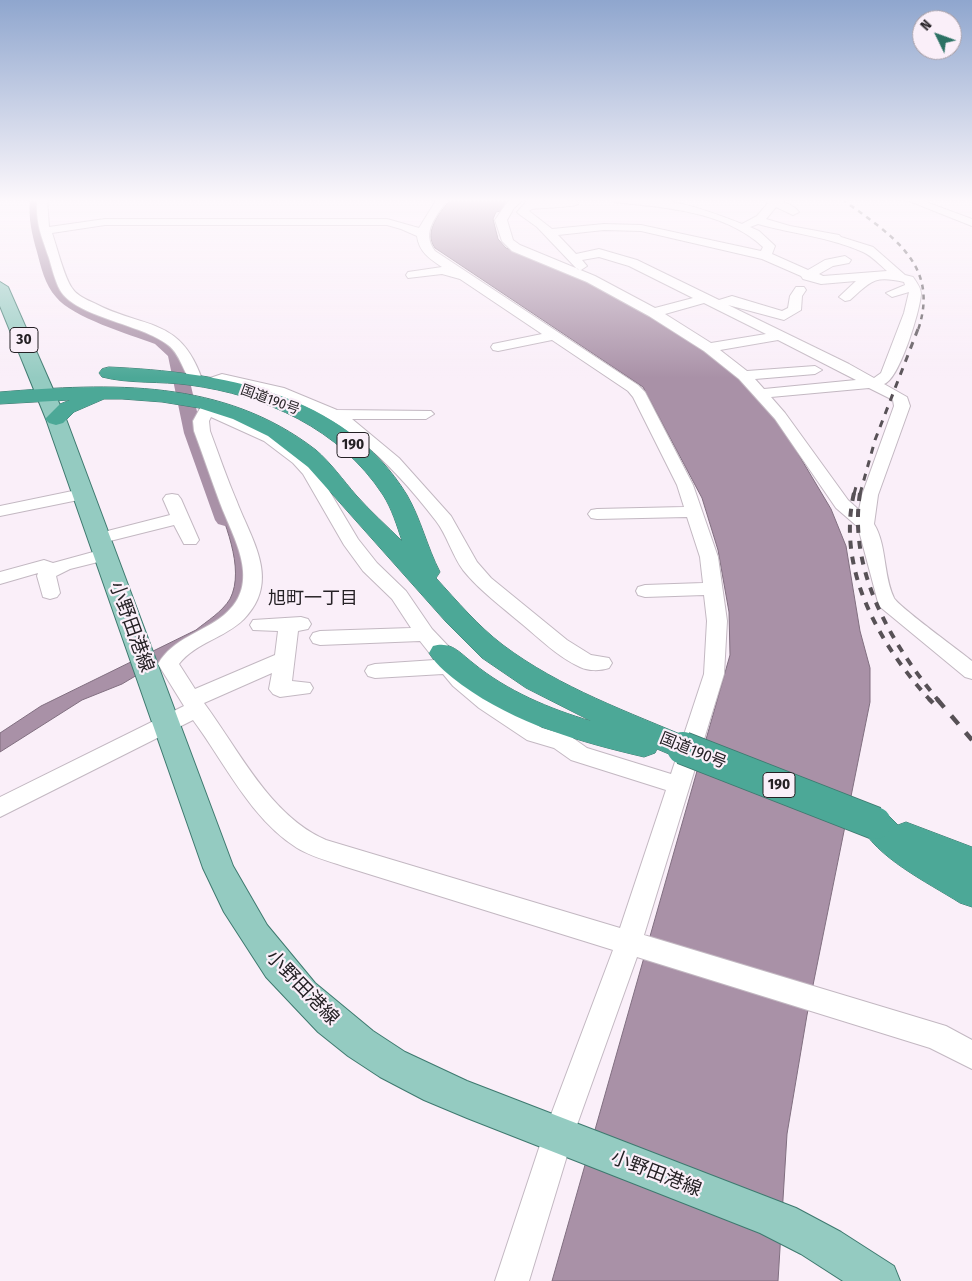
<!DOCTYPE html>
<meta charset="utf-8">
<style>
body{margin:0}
#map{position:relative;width:972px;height:1281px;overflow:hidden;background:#faeff9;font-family:"Fira Sans Condensed",sans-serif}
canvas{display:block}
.north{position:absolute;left:912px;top:10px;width:50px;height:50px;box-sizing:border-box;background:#faeff9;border:1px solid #a59da4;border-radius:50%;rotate:312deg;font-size:14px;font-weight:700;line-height:20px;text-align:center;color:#252125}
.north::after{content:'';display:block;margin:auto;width:18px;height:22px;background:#2c7164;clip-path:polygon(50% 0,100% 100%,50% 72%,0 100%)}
</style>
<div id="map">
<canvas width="972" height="1281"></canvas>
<div class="north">N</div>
</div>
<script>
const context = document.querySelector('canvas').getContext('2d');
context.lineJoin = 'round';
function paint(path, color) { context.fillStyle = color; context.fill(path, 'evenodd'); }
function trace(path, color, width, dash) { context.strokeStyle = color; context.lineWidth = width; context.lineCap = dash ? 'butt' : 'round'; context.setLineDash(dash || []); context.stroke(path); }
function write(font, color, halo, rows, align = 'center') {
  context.font = font + ' "Fira Sans Condensed","Noto Sans JP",sans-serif'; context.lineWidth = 4.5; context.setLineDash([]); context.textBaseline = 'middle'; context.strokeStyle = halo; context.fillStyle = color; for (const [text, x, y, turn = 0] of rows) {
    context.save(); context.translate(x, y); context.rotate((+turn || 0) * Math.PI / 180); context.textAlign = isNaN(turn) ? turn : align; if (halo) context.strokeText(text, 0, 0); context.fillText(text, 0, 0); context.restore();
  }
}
const water = new Path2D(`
 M451,199h63l-13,12 -5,1 -3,7 5,20 8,9 79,31 51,27 60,37 34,27 48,50 53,89 15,37 14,85 10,37v34l-63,313 -20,119 -9,147h-226l178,-626 -1,-43 -11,-62 -16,-52 -59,-111 -208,-139c-12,-16 5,-36 16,-49z
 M213,490l33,71 -6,44 -71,51 -47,28 -40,16 -82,52v-19l41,-27 155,-76c11,-9 26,-18 34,-31 16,-31 -7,-79 -17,-109z`);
const river = new Path2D(`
 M30,199h12c-1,18 4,36 9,53 4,13 7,28 15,39 14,19 77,37 101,47l10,7 7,11 18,77 33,87 -3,4 -7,2 -7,-2 -3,-4 -31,-87 -16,-77 -13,-12c-26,-10 -82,-26 -99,-47 -11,-12 -15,-30 -19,-45 -5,-17 -9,-35 -7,-53z`);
const minor = new Path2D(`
 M37,199h10l2,28 56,-8h282l32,9 18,-29h10c-9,17 -27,32 -12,52l203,134 7,7 48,93 25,72 9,64 -3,53 -80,261 302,91 26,14v29l-42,-21 -293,-91 -64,179 -44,145h-34l48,-145 70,-186 -270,-84c-15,-5 -33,-10 -46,-18 -47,-30 -72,-85 -104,-128l-193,97v-20l184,-91 -26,-42c15,-26 44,-31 66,-49 39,-32 9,-77 -4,-112 -9,-24 -17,-48 -26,-72l-1,-10 11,-20h10l1,6 61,28 29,22 13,15 40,67 19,24 29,28 26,38 18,19 7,16 10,12 28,22 47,30 28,8 17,12 84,26 33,-100 3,-53 -3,-26 -59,2 -7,-2 -2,-4 2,-4 7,-2 58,-2 -3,-26 -13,-40 -90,2 -6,-1 -3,-4 3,-4 6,-1 87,-2 -7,-22 -44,-88 -5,-6 -76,-51 -54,11 -5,-1 -2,-3 2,-3 49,-10 -82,-55 -18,-5 -34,4 -2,-3 2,-3 34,-5c-12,-8 -23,-15 -25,-31l-16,-7 -14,-4h-282l-53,8c5,14 12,44 20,55 4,7 15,12 22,15 49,26 86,13 108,76l-7,4c-10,-2 -13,-28 -27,-38 -26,-21 -93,-28 -108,-55 -5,-9 -8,-22 -11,-32 -8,-24 -13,-33 -12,-59zM211,417l53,24 29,22 10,11 41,71 19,26 29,28 19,29 -91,3 -7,2 -3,5 3,5 7,2 100,-4 15,19 -60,4 -7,2 -3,5 3,5 7,2 68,-4 10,12 26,22 48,32 27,8 17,12 95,30 -46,138 -294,-88c-56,-24 -87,-90 -122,-137l68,-30 -3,16 4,5 7,3 30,-4 3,-5 -3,-5 -18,-2 6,-50 10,-2 3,-5 -3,-5 -7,-2 -48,3 -3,5 3,5 25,1 -3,24 -80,34 -16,-25c16,-21 46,-26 65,-45 37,-38 8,-78 -7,-117 -10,-23 -18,-47 -27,-71l-1,-10z
 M513,199h11l-10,9 -7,12 6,20 7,5 75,31 60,32 38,-10 -64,-32 -30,-9 -17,3 5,6 -6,4 -4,-1 -40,-42 -18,-13 -2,-2 12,-13h10l-1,2 20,-2 19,3 1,2c-3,3 -38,4 -46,5l-3,2 23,18 52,-5 37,1 120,26 2,-4c-38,-36 -100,-40 -149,-45l-5,-3c46,-6 91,8 133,25l15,-8 11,-13 -1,-4c11,0 25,4 32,13l-6,3 -17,-8 -10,12 24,7 49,9 2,2 32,10 32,28 8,2c4,6 8,11 8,17 -1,17 -22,86 -37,90l23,13 3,9 -32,89 -4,29c13,21 9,51 20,74 5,9 66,53 78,63v18l-7,-2 -86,-71 -21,-79 -22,-19 -61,-89 -36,-40 -35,-28 -55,-35 -62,-34 -75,-31 -10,-10 -7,-21 11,-16zM758,224c35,10 72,13 105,28 9,4 17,13 24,19l-64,5 -4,-2 14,-8 16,-3 2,-3 -6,-4 -20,4 -17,10 -36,-16 3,-8 -2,-2 -14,-13 -9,-4zM604,230l37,1 121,28 39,17 2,3 18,5 35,-3 -17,16 6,4 5,-1c21,-19 24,-25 54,-18l1,3 -19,8 6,4 17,-5 -5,21 -23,60 -7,5 -25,-14 -121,-59 56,15 17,-10 1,-14 4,-6 -2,-3h-8l-6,9 -2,12 -6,3 -50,-15 -13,4 -82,-40 -38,-11 -23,5 -18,-19zM704,303l62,31 -55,9 -46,-29zM778,340l78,40 -92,9 -9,-10 60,-5 7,-4 -7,-4 -68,5 -27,-21zM869,388l24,12 1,6 -32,89 -3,15 -11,-10 -63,-87 -14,-16z
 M904,199h14l54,20v7z
 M222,374l62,14 53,22 94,1 3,3 -8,5h-74l47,39 52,58 26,46 14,16 76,62 24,15 18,3 3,5 -3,5c-9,3 -21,3 -29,-1 -22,-10 -40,-28 -58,-43 -20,-17 -42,-33 -59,-54 -11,-15 -16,-35 -27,-49 -48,-63 -101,-113 -180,-131 -18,-4 -26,-8 -44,-4l-7,-4 2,-3z
 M82,489l6,1 2,4 -2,4 -88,18v-10z
 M172,494l6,1 3,4 18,41 -3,4h-12l-10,-19 -76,19 -6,-1 -3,-4 3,-4 78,-20 -7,-16 3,-4z
 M104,549l6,2 3,4 -3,4 -40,10 -14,7 4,17 -3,4 -7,2 -7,-2 -6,-21 1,-3 -38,11v-12l44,-12 9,3z`);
const major = new Path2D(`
 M0,282l8,5 58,132 167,447 34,59 48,58 58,48 32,21 62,29 329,127 45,24 53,34 6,15h-57l-42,-27 -41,-21 -293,-115 -43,-18 -44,-23 -32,-21 -30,-24 -52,-55 -42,-65 -21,-44 -157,-449 -46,-113z`);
const highway = new Path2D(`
 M109,367c111,5 235,25 298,128 14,24 20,52 33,77l-4,6c21,23 42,48 67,67 57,43 126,67 191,95l4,8 -4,8 -11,4 -26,-11 -2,4 -11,4c-64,-15 -128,-33 -182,-72 -12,-9 -25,-19 -33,-32l4,-7c18,-5 26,6 40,17 34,28 77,46 118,58l-65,-33 -44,-30 -36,-36 -138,-155 -40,-31 -35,-17 -34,-11 -37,-6 -40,-3h-18l-30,13 -11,11 -7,2 -7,-2 -4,-4 15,-15 10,-4 -70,4v-12c111,-9 223,-14 316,58 15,13 27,30 40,45 14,16 31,31 46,46 -5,-15 -10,-32 -19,-46 -43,-66 -118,-100 -194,-110 -28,-4 -60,-1 -87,-8l-3,-4 3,-4z
 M875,810l12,4 11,11 8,-3 66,25v60l-12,-4c-33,-21 -84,-45 -101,-80l4,-9z`);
const railFar3 = new Path2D(`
 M842,199c47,35 99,64 76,131`);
const railFar2 = new Path2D(`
 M854,494l3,-11
 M860,494l15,-54 43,-111`);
const railFar1 = new Path2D(`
 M854,493c-18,77 26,152 76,207
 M860,493c-12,77 30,149 78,207`);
const rail = new Path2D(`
 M929,699l4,4
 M937,699l35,41`);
const highwayBridge = new Path2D(`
 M683,748l192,75`);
const farStreetnames = [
 ["国道190号",270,400,20]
];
const shields = [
 [24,340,28],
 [353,445,32],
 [779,785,32]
];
const shieldNames = [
 ["30",24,340],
 ["190",353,445],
 ["190",779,785]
];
const streetNames = [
 ["国道190号",693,751,22]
];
const neighbourhoodNames = [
 ["旭町一丁目",313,599]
];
const nearStreetnames = [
 ["小野田港線",131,627,70],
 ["小野田港線",302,988,46],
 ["小野田港線",656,1174,21]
];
paint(water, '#a991a7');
trace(water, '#816f80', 1);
paint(river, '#a991a7');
trace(minor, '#c3b8c2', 2);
trace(major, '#3e796f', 2);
trace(highway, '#3e796f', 1);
paint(minor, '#fff');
paint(major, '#94cbc1');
paint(highway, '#4ca897');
trace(railFar3, '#575156', 2.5, [5, 5]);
trace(railFar2, '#575156', 3, [7, 7]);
trace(railFar1, '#575156', 4, [8, 8]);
trace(rail, '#575156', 4.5, [11, 11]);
trace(highwayBridge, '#3e796f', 34, []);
trace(highwayBridge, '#4ca897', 32);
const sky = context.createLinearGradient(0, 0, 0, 378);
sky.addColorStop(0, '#8fa6ce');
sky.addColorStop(0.53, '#fdf8fc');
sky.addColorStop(1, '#fdf8fc00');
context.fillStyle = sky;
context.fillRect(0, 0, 972, 378);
write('14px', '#252125', '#faeff9', farStreetnames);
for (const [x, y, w] of shields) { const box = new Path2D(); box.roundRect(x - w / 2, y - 12.5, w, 25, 4); context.fillStyle = '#faeff9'; context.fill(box); trace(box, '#252125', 1); }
write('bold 15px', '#252125', null, shieldNames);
write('16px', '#252125', '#faeff9', streetNames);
write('18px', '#252125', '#faeff9', neighbourhoodNames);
write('19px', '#252125', '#faeff9', nearStreetnames);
</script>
